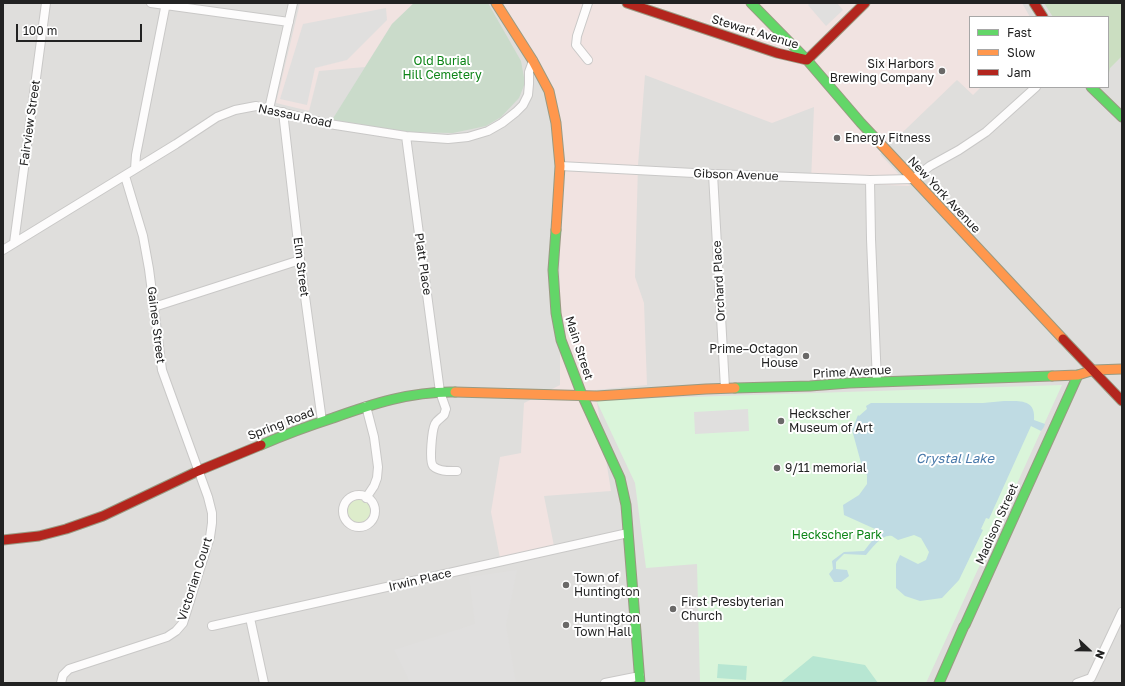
<!DOCTYPE html>
<meta charset="utf-8">
<style>
body{margin:0}
#map{position:relative;width:1125px;height:686px;overflow:hidden;background:#f0eeeb;font-family:"Golos Text",sans-serif}
canvas{display:block}
.frame{position:absolute;inset:0;border:4px solid #222;pointer-events:none}
.legend{position:absolute;left:969px;top:16px;width:140px;height:72px;box-sizing:border-box;background:#fff;border:1px solid #a7a7a7;margin:0;padding:5px 7px;list-style:none;font-size:12px;color:#222}
.legend li{display:flex;align-items:center;gap:8px;height:20px}
.legend b{width:20px;border:1px solid #a7a7a7}
.north{position:absolute;left:1069px;top:630px;width:40px;height:40px;-webkit-text-stroke:3px #fff;paint-order:stroke;rotate:112deg;font-size:11px;font-weight:700;line-height:16px;text-align:center;color:#222}
.north::after{content:'';display:block;margin:auto;width:14px;height:18px;background:#222;clip-path:polygon(50% 0,100% 100%,50% 72%,0 100%)}
.scale{position:absolute;left:16px;top:24px;width:126px;height:18px;box-sizing:border-box;border:2px solid #222;border-top:0;padding-left:5px;font-size:12px;line-height:14px;white-space:nowrap;color:#222;-webkit-text-stroke:3px #fff;paint-order:stroke}
</style>
<div id="map">
<canvas width="1125" height="686"></canvas>
<div class="frame"></div>
<ul class="legend">
<li><b style="height:5px;background:#63d668"></b>Fast</li>
<li><b style="height:5px;background:#ff974d"></b>Slow</li>
<li><b style="height:5px;background:#b3261e"></b>Jam</li>
</ul>
<div class="north">N</div>
<div class="scale">100 m</div>
</div>
<script>
const context = document.querySelector('canvas').getContext('2d');
context.lineJoin = 'round';
function paint(path, color) { context.fillStyle = color; context.fill(path, 'evenodd'); }
function trace(path, color, width, dash) { context.strokeStyle = color; context.lineWidth = width; context.lineCap = dash ? 'butt' : 'round'; context.setLineDash(dash || []); context.stroke(path); }
function write(font, color, halo, rows, align = 'center') {
  context.font = font + ' "Golos Text",sans-serif'; context.lineWidth = 4; context.setLineDash([]); context.textBaseline = 'middle'; context.strokeStyle = halo; context.fillStyle = color; for (const [text, x, y, turn = 0] of rows) {
    context.save(); context.translate(x, y); context.rotate((+turn || 0) * Math.PI / 180); context.textAlign = isNaN(turn) ? turn : align; if (halo) context.strokeText(text, 0, 0); context.fillText(text, 0, 0); context.restore();
  }
}
const residential = new Path2D(`
 M3,3h1119v680h-1119zM970,17h138v70h-138z`);
const commercial = new Path2D(`
 M300,3h114l-22,21 -27,43 -46,4 -10,40 -33,-8z
 M497,3h525l8,14h-60v70h11l-8,8 -16,-15 -77,74 30,32 -99,-4 3,-75 -42,16 -127,-48 -7,90 -3,112 9,26 3,82 -52,5 16,101 -67,5 10,50 -54,12 -9,-46 9,-55 21,-4 3,-50 36,-18v-219l-11,-75z`);
const grass = new Path2D(`
 M345 511a14 14 0 1 1 28 0a14 14 0 1 1-28 0Z`);
const forest = new Path2D(`
 M1044,3h78v53l-12,12 -2,10v-61h-55z`);
const cemetery = new Path2D(`
 M414,3h74l33,58 4,22 -6,15 -18,19 -15,9 -33,7 -51,-1 -70,-12 60,-96z`);
const park = new Path2D(`
 M1062,385l-136,298h-226l-3,-119 -51,4 -11,-85 -39,-83z`);
const pitch = new Path2D(`
 M813,656l52,9 13,18h-98z
 M718,664l29,2 -1,14 -29,-2z`);
const parking = new Path2D(`
 M810,3h27l6,7 -17,16 -18,-21z
 M386,8l1,12 -40,40 -32,8 -8,37 -27,-6 23,-75z
 M748,409l1,22 -54,3 -1,-22z
 M517,570l-11,55 10,58h-106l-16,-33 81,-26 -6,-47z`);
const water = new Path2D(`
 M1004,401c16,0 32,-2 30,19l11,4 -1,3 -3,4 -10,-5 -42,93 -3,-1 -5,11 2,1 -24,50 -17,18 -22,3 -15,-5 -9,-8v-24l4,-9 18,9 8,-4 3,-8 -8,-14 -7,-3 -16,5c-2,-1 -4,-3 -6,-4 -9,-3 -21,13 -26,19l-22,-1 -8,8v7l11,1 2,6 -8,6h-7l-5,-8 4,-5 -1,-8 12,-9 20,-1 11,-14v-8l-31,-14 -1,-10 16,-10 8,-11v-9l-4,-5 -11,-40 6,-15 1,1 8,-7 -1,-3 5,-3h112z`);
const street = new Path2D(`
 M151,3l138,19
 M588,3l-11,33 -1,9 12,15
 M269,109l24,-106
 M283,112l17,148 22,161
 M406,136l34,256 6,17c-1,2 -1,4 -2,6 -3,3 -7,5 -9,9 -3,6 -6,37 -2,42 6,6 17,5 24,5
 M560,166l153,8 157,6 43,-1 17,-13 29,-16 27,-18 50,-45
 M135,169l1,-14 30,-152
 M713,174l12,214
 M870,180l1,59 6,143
 M14,243l32,-240
 M3,250l173,-106 41,-27 18,-7 21,-4 73,18 77,12 42,3 20,-2 20,-6 14,-8 14,-11 7,-7 5,-10 1,-11v-12l4,-11
 M154,307l146,-47
 M366,406l8,31 4,30 -1,11 -3,8 -8,12
 M343 511a16 16 0 1 1 32 0a16 16 0 1 1-32 0Z
 M250,618l14,65
 M212,626l416,-93
 M61,683l2,-8 6,-6 98,-32 9,-6 7,-8 27,-86 2,-14v-10l-4,-16 -46,-127 -13,-101 -6,-33 -18,-60
 M605,683l35,-7
 M1077,683l14,-5 31,-66`);
const fast = new Path2D(`
 M751,3l56,57 54,63 16,17
 M1091,87l31,30
 M556,230l-3,40 3,43 5,27 21,55 38,83 6,27 14,178
 M735,388l75,-2 39,-3 203,-7
 M261,445c23,-10 47,-19 72,-27 39,-14 79,-27 122,-26
 M965,625l113,-250
 M939,683l25,-57`);
const slow = new Path2D(`
 M496,3l37,58 16,30 7,32 4,43 -4,64
 M877,140l186,199
 M1052,376l26,-1 16,-5 28,-1
 M455,392l142,4 109,-7 29,-1`);
const jam = new Path2D(`
 M627,3l150,50 30,7 58,-57
 M1034,3l9,14
 M1063,339l59,62
 M3,540l36,-4 27,-7 37,-13 95,-45 63,-26`);
const markers = [
 [942,71,4,"#6a6968"],
 [837,138,4,"#6a6968"],
 [806,356,4,"#6a6968"],
 [781,421,4,"#6a6968"],
 [777,468,4,"#6a6968"],
 [566,585,4,"#6a6968"],
 [673,609,4,"#6a6968"],
 [566,625,4,"#6a6968"]
];
const streetNames = [
 ["Stewart Avenue",755,32,17],
 ["Nassau Road",295,116,12],
 ["Fairview Street",30,123,-82],
 ["Gibson Avenue",736,175,2],
 ["New York Avenue",944,195,47],
 ["Platt Place",423,264,82],
 ["Elm Street",301,267,83],
 ["Orchard Place",719,281,-93],
 ["Gaines Street",156,325,83],
 ["Main Street",579,348,72],
 ["Prime Avenue",852,372,-3],
 ["Spring Road",281,424,-21],
 ["Madison Street",997,524,-66],
 ["Victorian Court",195,579,-72],
 ["Irwin Place",420,580,-13]
];
const parkNames = [
 ["Old Burial",442,61],
 ["Hill Cemetery",442,75],
 ["Heckscher Park",837,535]
];
const poiNames = [
 ["Six Harbors",934,64,"right"],
 ["Brewing Company",934,78,"right"],
 ["Energy Fitness",845,138],
 ["Prime–Octagon",798,349,"right"],
 ["House",798,363,"right"],
 ["Heckscher",789,414],
 ["Museum of Art",789,428],
 ["9/11 memorial",785,468],
 ["Town of",574,578],
 ["Huntington",574,592],
 ["First Presbyterian",681,602],
 ["Church",681,616],
 ["Huntington",574,618],
 ["Town Hall",574,632]
];
const waterNames = [
 ["Crystal Lake",955,459]
];
paint(residential, '#dfdedc');
paint(commercial, '#f1e3e1');
paint(grass, '#ddeccb');
paint(forest, '#cbdec1');
paint(cemetery, '#cadbca');
paint(park, '#daf5da');
paint(pitch, '#b7e6d2');
paint(parking, '#e0dfde');
paint(water, '#bfdbe3');
trace(street, '#c9c8c7', 10);
trace(fast, '#999a82', 11);
trace(slow, '#999a82', 11);
trace(jam, '#999a82', 11);
trace(street, '#fdfcfc', 8);
trace(fast, '#63d668', 9);
trace(slow, '#ff974d', 9);
trace(jam, '#b3261e', 9);
for (const [x, y, r, color] of markers) { const dot = new Path2D(); dot.arc(x, y, r, 0, 2 * Math.PI); context.fillStyle = color; context.fill(dot); trace(dot, '#fff', 1.5); }
write('12px', '#222', '#fff', streetNames);
write('12px', '#0c8416', '#fff', parkNames);
write('12px', '#222', '#fff', poiNames, 'left');
write('italic 13px', '#4a7aab', '#fff', waterNames);
</script>
